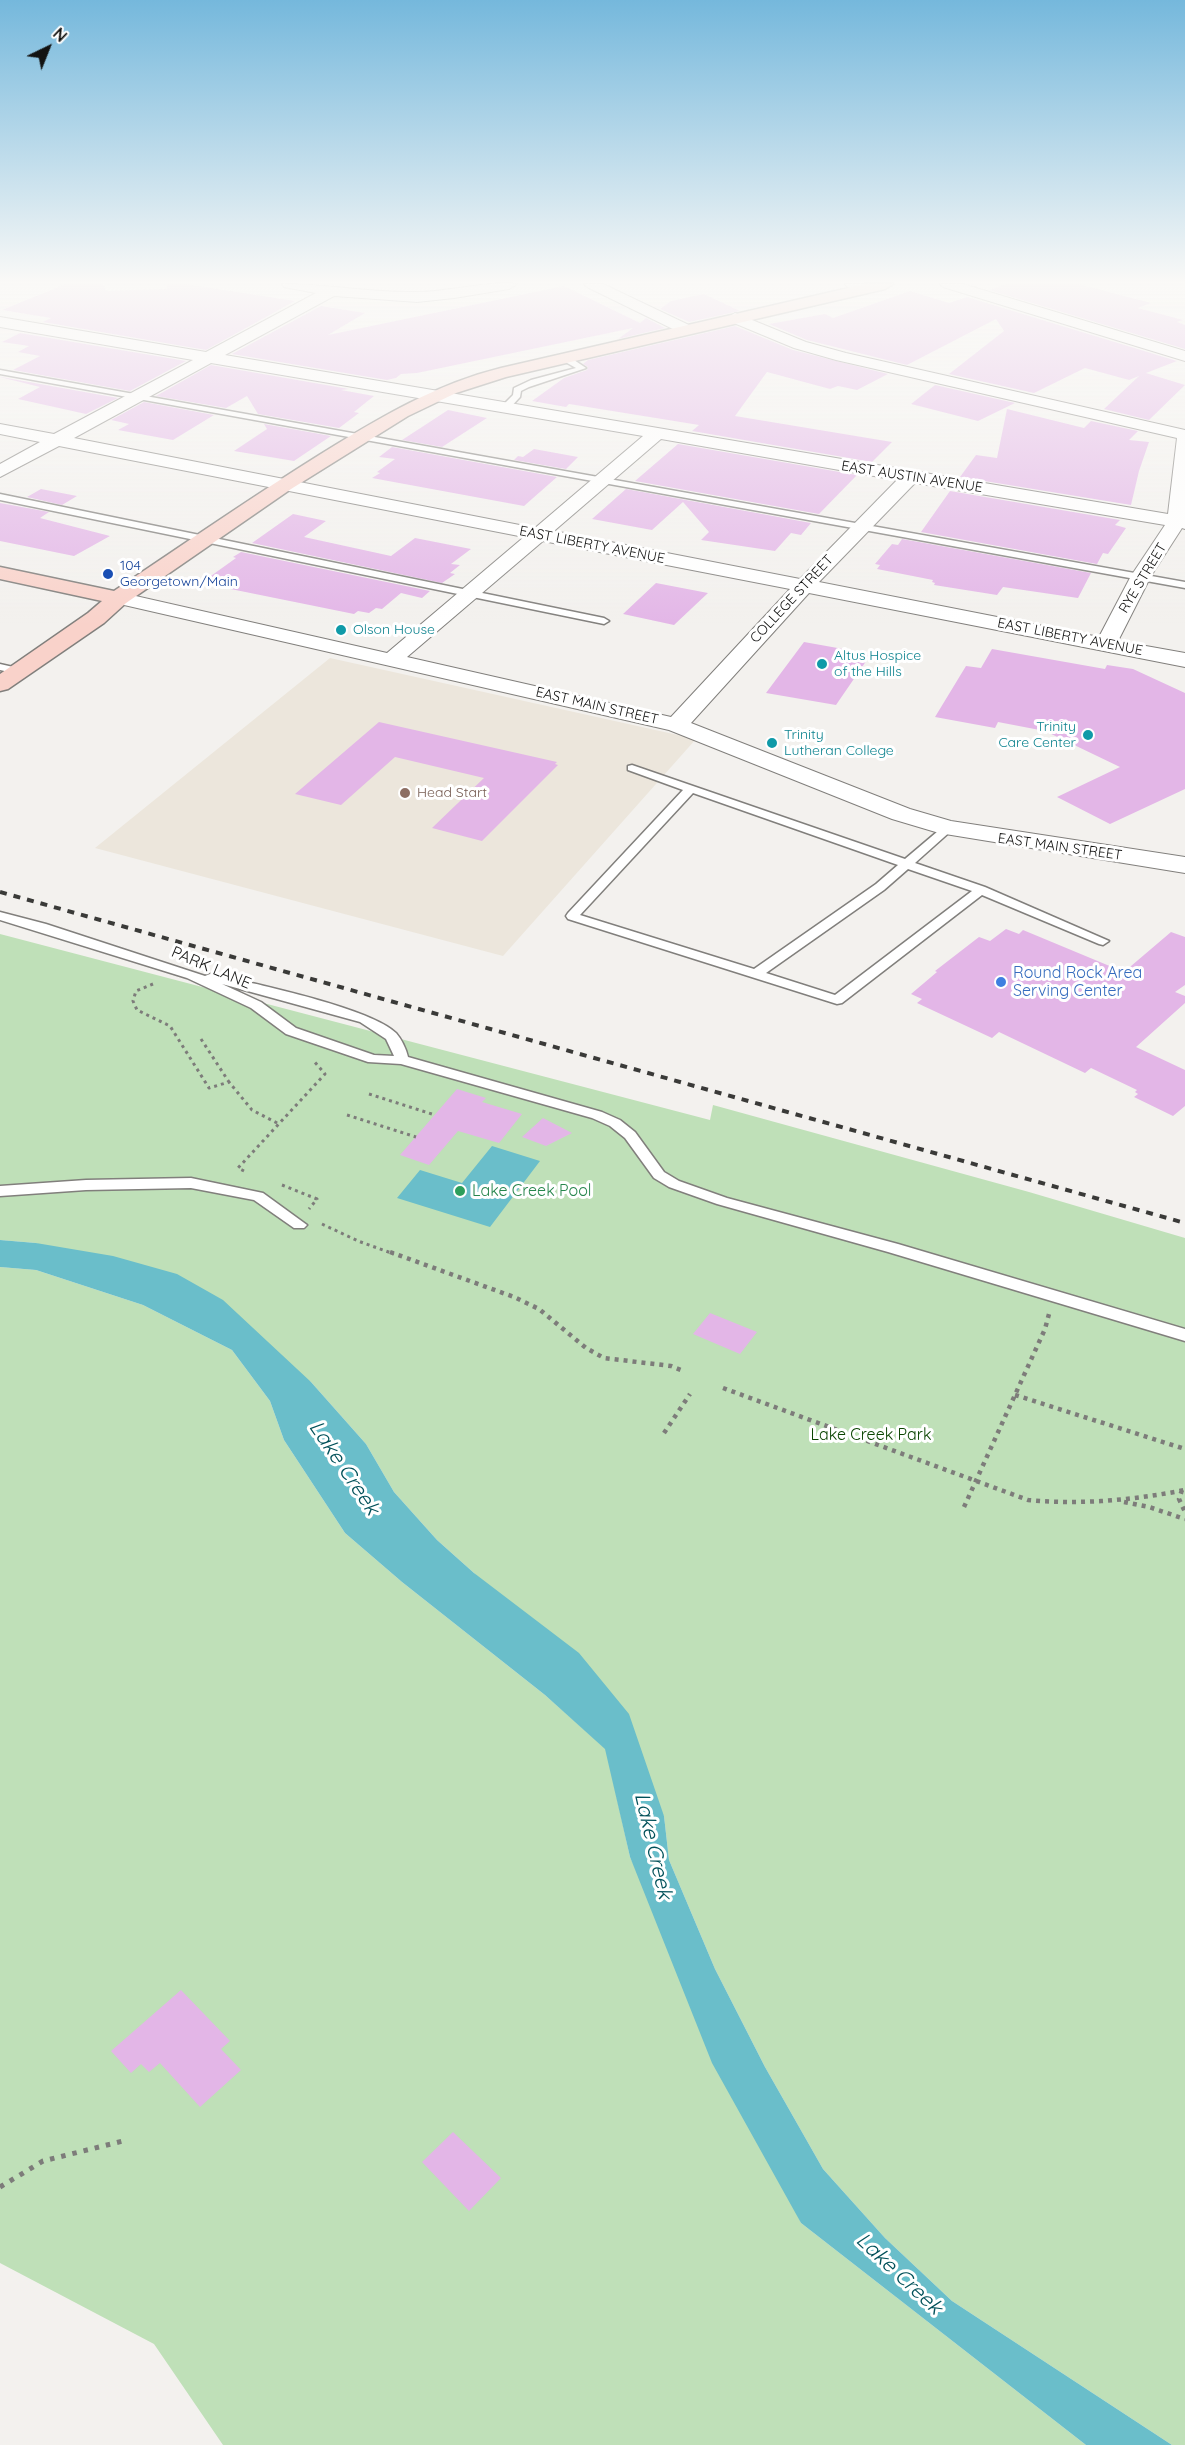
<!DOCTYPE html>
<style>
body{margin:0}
#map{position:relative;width:1185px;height:2445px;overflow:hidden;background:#f3f1ee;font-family:Quicksand,sans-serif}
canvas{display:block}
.north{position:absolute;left:18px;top:18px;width:60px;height:60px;-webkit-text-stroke:4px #fff;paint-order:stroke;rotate:43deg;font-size:16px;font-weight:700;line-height:24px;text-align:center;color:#131312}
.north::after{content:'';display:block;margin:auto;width:21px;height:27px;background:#131312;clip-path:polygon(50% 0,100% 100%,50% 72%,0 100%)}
</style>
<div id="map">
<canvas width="1185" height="2445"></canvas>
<div class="north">N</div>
</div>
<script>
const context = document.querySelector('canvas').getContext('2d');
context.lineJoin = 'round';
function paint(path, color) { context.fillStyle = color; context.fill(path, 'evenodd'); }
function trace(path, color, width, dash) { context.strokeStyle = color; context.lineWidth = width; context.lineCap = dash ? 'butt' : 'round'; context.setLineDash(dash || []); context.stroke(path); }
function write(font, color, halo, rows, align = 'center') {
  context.font = font + ' Quicksand,sans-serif'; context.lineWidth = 6; context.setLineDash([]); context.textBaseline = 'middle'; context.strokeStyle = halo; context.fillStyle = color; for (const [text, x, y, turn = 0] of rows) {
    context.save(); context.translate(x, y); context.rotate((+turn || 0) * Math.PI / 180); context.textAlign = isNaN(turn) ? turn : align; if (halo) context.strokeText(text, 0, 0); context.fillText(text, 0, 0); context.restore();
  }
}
const built = new Path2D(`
 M330,658l366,81 -193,217 -408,-108z`);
const green = new Path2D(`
 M0,934l710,186 3,-15 316,87 156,46v1207h-13l-220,-144 -67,-63 -62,-69 -58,-102 -50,-98 -46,-109 -5,-44 -190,-243 -37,-33 -43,-48 -28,-48 -55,-62 -275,-139 -36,-3z
 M0,1267l36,3 107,35 89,45 38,51 14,39 61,93 57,49 143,113 61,54 24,108 171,366 285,222h-863l-69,-101 -154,-81z`);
const water = new Path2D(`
 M492,1146l48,15 -50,66 -93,-29 23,-28 42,13z
 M0,1240l36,3 77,13 64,18 46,26 88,82 55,62 28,48 43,48 37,33 105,80 50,61 35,102 5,44 46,109 50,98 58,102 62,69 67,63 220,144h-86l-285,-222 -89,-160 -82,-206 -25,-108 -60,-54 -143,-113 -57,-49 -61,-93 -14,-39 -38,-51 -89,-45 -107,-35 -36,-3z`);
const building = new Path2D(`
 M66,284h37l3,7 61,-2v-5h18l110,17 -89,49 -163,-28 8,-4 -49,-8z
 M1007,284h71l73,19 -13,5 45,12 -6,2 8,3v24l-196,-59z
 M564,286l76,37 6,-5 19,10 -47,11 15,-11 -216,45 -16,1 -5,4 -9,2 -155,-26 89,-48 44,7 -37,22z
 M910,291l39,12 18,-6 210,64 -31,12 39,12 -36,35 -45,-11 35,-33 -10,4 -44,-12 -51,25 -85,-19 55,-43 -8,-12 -89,46 -100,-25 -38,-16 56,-10 8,4z
 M704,294l36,17 -51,11 -29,-13 11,-8z
 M735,326l58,24 95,24 -31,16 -19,-4 -8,3 -63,-17 -32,44 157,26 -20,20 -180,-31 7,-6 -130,-21 -3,3 -34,-6 32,-23 23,-8 1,-3 -5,-3 5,-4z
 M20,333l166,28 -56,30 -117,-21 27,-14 -22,-4 11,-6 -27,-4z
 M211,365l138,24 -8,1 33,6 -20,16 5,1 -20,15 -81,-14 -11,-18 -21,12 -70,-12z
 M0,377h1l117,21 -32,16 -68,-15 22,-12z
 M935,385l80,18 -37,18 -67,-17z
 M144,402l70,13 -41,25 -55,-10 11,-6 -18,-4z
 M1007,409l77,19 7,-7 47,10 -9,9 20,2 -10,29 -8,34 -171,-28 16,-22 21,3z
 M448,410l39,8 -45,29 -40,-7z
 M264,424l67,12 -37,25 -60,-10 33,-22z
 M678,444l179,31 -38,39 -184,-33z
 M392,447l165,30 -33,29 -152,-28 8,-5 -3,-1 18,-13 -16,-2z
 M534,449l44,8 -12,12 -52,-9 4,-4 5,1z
 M41,489l36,7 -15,9 -35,-8z
 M626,489l185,34 -10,12 -10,-2 -16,18 -74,-11 8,-8 -26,-30 -31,28 -60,-11z
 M950,491l170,29 -5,5 11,3 -18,26 -5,-1 -6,11 -176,-32z
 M0,503l49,9 -9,6 70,18 -36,20 -74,-15z
 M293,514l33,7 -22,16 87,19 24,-18 56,11 -20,15 9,1 -10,8 5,1 -13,9 -190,-40z
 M902,539l189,34 -13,25 -75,-11 -6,8 -63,-10 1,-2 -3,-1 1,-2 -56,-11 3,-4 -5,-1 17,-20 6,1z
 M241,552l189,39 -8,7 -21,-5 -19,16 -6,-1 -7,5 -11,-2 -4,3 -153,-31 35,-25 -3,-1z
 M656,583l52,10 -34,32 -51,-11z
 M804,642l67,12 -35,51 -70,-12z
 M992,649l113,20 2,-4 26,4 52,24v96l-75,35 -53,-27 63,-30 -75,-36 -47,-9 -3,6 -60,-11 31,-51 15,2z
 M379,722l178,40 -2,2 3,1 -76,76 -50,-13 52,-50 -89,-21 -54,48 -46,-11z
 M1006,929l13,5 4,-4 101,42 47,-40 14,5v48l-10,7 10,4v7l-49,44 49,23v36l-12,10 -39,-19 4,-3 -3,-2 2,-2 -46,-22 -6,5 -86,-41 -7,6 -75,-35 5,-4 -11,-5 26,-22 -2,-1 44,-34 11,4z
 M457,1089l29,9 -4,4 40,12 -23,29 -41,-12 -29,34 -29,-10z
 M543,1118l29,15 -26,13 -24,-9z
 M710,1313l47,19 -17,22 -47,-20z
 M181,1990l49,51 -9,8 20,21 -41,37 -40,-44 -11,9 -8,-8 -10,9 -20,-22z
 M453,2132l48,46 -32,33 -47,-49z`);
const pathFar2 = new Path2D(`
 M153,984l-17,7 -3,10 4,9 33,16 39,62 20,-6 23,28 27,14
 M201,1039l28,43
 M369,1094l66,21
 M347,1115l69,22
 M244,1171l-6,-3 87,-94 -12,-14
 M282,1185l35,14 -8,10
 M322,1224l36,17 36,13`);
const pathFar1 = new Path2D(`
 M390,1252l124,45 25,12 47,39 18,10 67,8 10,4
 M723,1388l305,112c53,5 105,0 157,-10
 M1015,1395l170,54
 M664,1433l26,-39
 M1182,1490l-3,9 6,13
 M1124,1502l25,5 36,12
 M964,1507l81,-178 4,-15`);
const path = new Path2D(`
 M0,2187l43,-26 80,-20`);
const lane = new Path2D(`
 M562,356h6l18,12 -57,19 -8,4 -1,6 -13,14h-6v-4l12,-12 1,-7 17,-8 45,-12 -14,-8z
 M0,370l1185,212v6l-1185,-214z
 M0,494l604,124 5,3 -5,3 -604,-124z
 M0,664l22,5 1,2 -5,3 -18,-4z
 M632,765l273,94 39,-33h8v4l-37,33 70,24 124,54 -6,4 -4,-1 -117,-49 -140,108 -5,1 -269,-85 -2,-3 2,-3 115,-123 -55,-20v-4zM693,793l205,72 -22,19 -122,85 -174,-54zM908,869l64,22 -137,104 -69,-22 118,-83z
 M0,912l46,12 159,52 5,-2 21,4c37,9 140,31 165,55 6,7 10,16 12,24l194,55 18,8 15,12 29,40 15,9 48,17 171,46 287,85v12l-297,-89 -171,-48 -48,-17 -15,-9 -29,-40 -15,-12 -18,-8 -191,-54 -33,-2 -82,-28 -35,-26 -64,-30 -187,-58zM222,984l138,38 26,17 8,17 -20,-1 -78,-27 -35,-26z
 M191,1178l72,15 44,32 -3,3h-10l-40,-28 -63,-12 -105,2 -86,6v-10l86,-6z`);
const street = new Path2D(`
 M282,284c45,0 89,9 134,8 34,0 67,-11 101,-8l-8,5 -55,9 -37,4 -83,-6 -109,59 943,159 9,-76 -341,-78 -42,-12 -65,-27 -2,-3 8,-5 71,29 40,11 339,77v99l-3,-1 -31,48 -33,65 67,12v14l-376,-74 -118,130 219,86 41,12 234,36v16l-246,-40 -47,-14 -223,-89 -558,-128 -3,-4 3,-4 7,-2 269,61 137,-116 -465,-91 -59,31v-13l40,-22 -40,-8v-10l54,10 139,-74 -193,-33v-10l206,35 110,-59 -32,-6zM211,363l432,73 -108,92 -461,-90zM661,439l236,41 -97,99 -246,-48zM915,483l250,42 -34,51 -32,61 -280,-55zM543,541l247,48 -119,128 -264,-60z
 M584,284h19l88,42 2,3 -2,3h-12l-92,-45z
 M845,284h21l6,4 -8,5 -16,-6z
 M940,284h23l222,67v10l-242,-74z`);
const secondary = new Path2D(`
 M866,284h27l-8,5 -379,88 -50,16 -48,23 -117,73 -165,114 -22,20 -96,66 -8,2v-17l88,-61 14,-12 -102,-22v-12l114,24c70,-47 139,-95 210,-139 57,-35 112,-68 177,-84z`);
const rail = new Path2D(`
 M0,892l1185,331`);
const markers = [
 [108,574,6,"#1a4fb4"],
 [341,630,6,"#0f9aa8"],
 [822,664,6,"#0f9aa8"],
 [1088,735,6,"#0f9aa8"],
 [772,743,6,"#0f9aa8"],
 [405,793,6,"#8d6e63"],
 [1001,982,6,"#3f7fe0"],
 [460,1191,6,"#2e9e5b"]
];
const farStreetnames = [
 ["EAST AUSTIN AVENUE",912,477,9],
 ["EAST LIBERTY AVENUE",592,545,11],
 ["RYE STREET",1143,578,-59],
 ["COLLEGE STREET",792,599,-47],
 ["EAST LIBERTY AVENUE",1070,637,11],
 ["EAST MAIN STREET",597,706,13],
 ["EAST MAIN STREET",1060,847,8]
];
const farTransitnames = [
 ["104",120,566],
 ["Georgetown/Main",120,582]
];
const farCulturenames = [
 ["Olson House",353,630],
 ["Altus Hospice",834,656],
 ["of the Hills",834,672],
 ["Trinity",1076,727,"right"],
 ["Care Center",1076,743,"right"],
 ["Trinity",784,735],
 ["Lutheran College",784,751]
];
const farEducationnames = [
 ["Head Start",417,793]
];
const streetNames = [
 ["PARK LANE",211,968,23]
];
const shopNames = [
 ["Round Rock Area",1013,973],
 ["Serving Center",1013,991]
];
const leisureNames = [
 ["Lake Creek Pool",472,1191]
];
const parkNames = [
 ["Lake Creek Park",871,1435]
];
const nearWaternames = [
 ["Lake Creek",344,1468,56],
 ["Lake Creek",653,1846,77],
 ["Lake Creek",899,2274,43]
];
paint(built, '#ece6dc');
paint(green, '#bfe0b8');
paint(water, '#6abeca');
paint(building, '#e3b6e7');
trace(lane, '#817f7c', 3);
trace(street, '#817f7c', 2);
trace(secondary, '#817f7c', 3);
trace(pathFar2, '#7d7c7a', 3, [3, 4]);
trace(pathFar1, '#7d7c7a', 4.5, [4, 5]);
trace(path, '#7d7c7a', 5, [4.5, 7]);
paint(lane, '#fff');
paint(street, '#fff');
paint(secondary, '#f9d2ca');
trace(rail, '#3a3a38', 4, [7, 7]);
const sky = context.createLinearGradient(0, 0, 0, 626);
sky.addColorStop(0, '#75b8dc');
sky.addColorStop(0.45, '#faf9f7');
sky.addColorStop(1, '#faf9f700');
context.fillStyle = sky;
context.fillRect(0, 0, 1185, 626);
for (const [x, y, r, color] of markers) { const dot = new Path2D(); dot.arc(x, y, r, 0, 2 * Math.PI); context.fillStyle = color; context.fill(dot); trace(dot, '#fff', 2); }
write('14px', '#131312', '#fff', farStreetnames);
write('14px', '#164399', '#fff', farTransitnames, 'left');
write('14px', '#0d838f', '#fff', farCulturenames, 'left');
write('14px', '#785e54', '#fff', farEducationnames, 'left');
write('16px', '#131312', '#fff', streetNames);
write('16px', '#366cbe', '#fff', shopNames, 'left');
write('16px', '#27864d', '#fff', leisureNames, 'left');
write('16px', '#0a4400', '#fff', parkNames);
write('italic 21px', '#005059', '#fff', nearWaternames);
</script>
